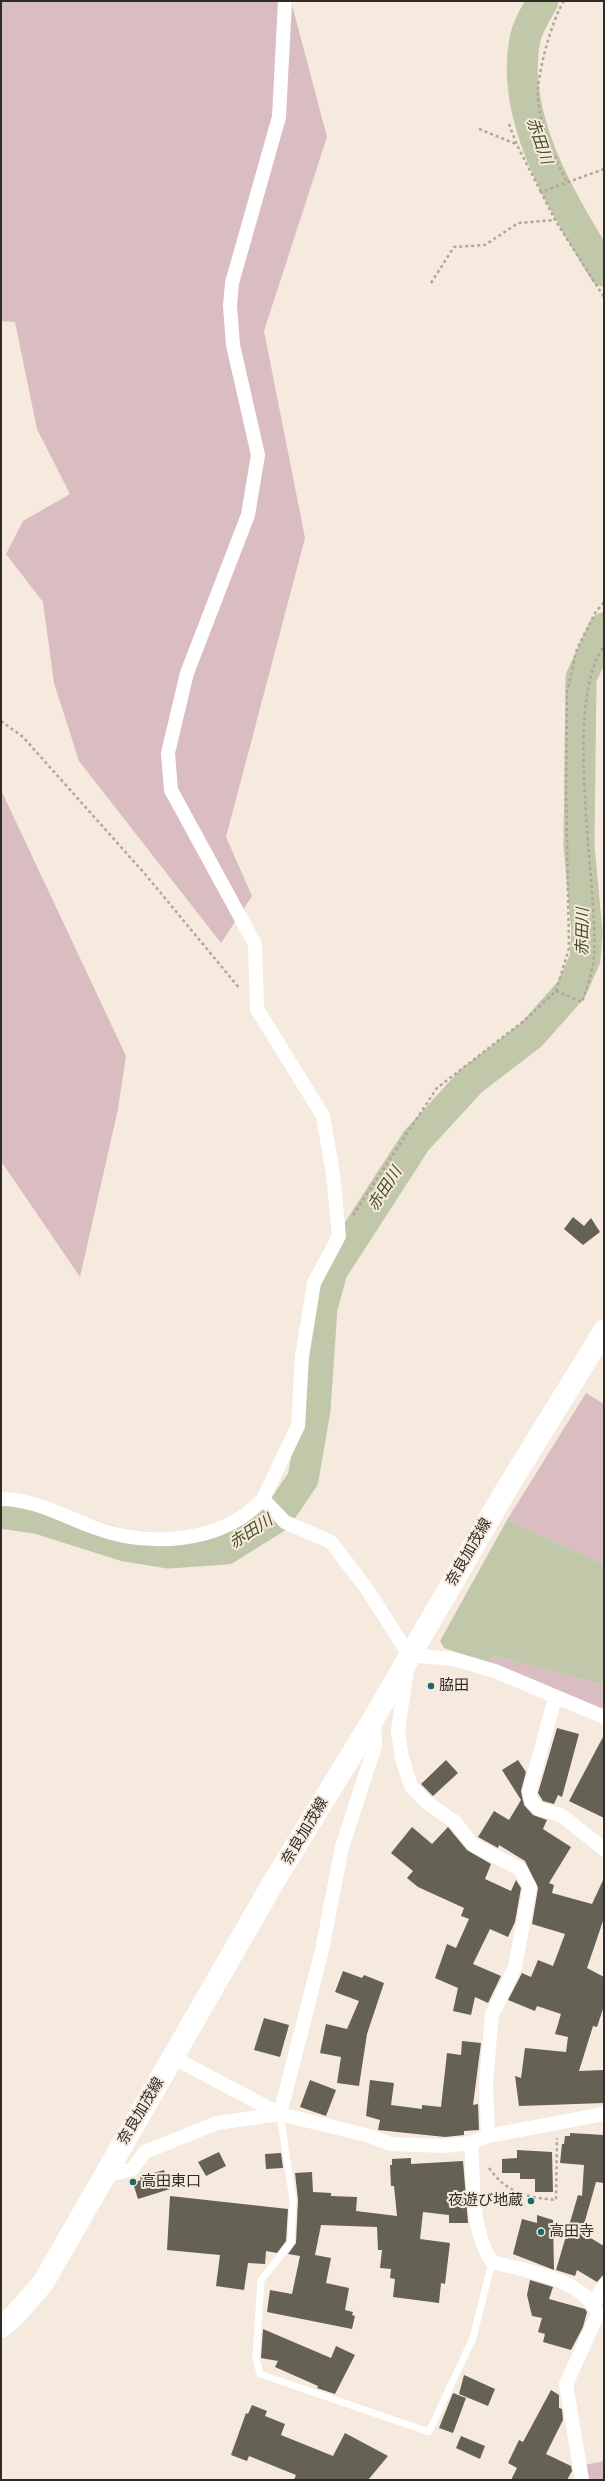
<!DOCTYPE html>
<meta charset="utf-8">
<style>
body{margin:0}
#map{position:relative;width:605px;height:2481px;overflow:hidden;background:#f6e9dd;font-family:Cabin,sans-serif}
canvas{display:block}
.frame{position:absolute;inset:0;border:2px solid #2f2b26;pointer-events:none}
</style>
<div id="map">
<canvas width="605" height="2481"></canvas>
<div class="frame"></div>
</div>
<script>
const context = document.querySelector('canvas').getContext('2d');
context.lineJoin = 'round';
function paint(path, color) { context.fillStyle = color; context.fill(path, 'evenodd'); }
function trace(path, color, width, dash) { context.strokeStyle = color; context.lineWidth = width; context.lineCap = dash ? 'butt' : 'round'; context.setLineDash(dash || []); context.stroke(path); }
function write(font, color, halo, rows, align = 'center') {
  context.font = font + ' Cabin,"Noto Sans JP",sans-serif'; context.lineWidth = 4; context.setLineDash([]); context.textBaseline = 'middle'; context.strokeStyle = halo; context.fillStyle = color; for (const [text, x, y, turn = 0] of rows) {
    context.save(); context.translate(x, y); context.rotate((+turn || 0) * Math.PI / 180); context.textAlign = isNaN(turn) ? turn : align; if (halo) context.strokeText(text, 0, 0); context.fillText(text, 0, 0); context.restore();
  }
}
const green = new Path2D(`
 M1,1h290l36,136 -63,194 41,207 -79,299 26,59 -31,47 -142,-182 -25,-78 -11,-81 -37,-48 17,-33 47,-27 -33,-65 -22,-107 -14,-1z
 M1,790l125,266 -8,53 -38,168 -79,-116z
 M586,1393l18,11v160l-97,-44z
 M494,1656l110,29v26l-114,-48z
 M604,2461v19h-18l-2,-15z`);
const water = new Path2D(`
 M507,1520l97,44v121l-110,-29 -4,7 -46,-15 -4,-7z`);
const river = new Path2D(`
 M543,1c-7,12 -15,24 -18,38 -16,81 40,167 79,232
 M1,1513l39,6 85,27 43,7 58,-4 51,-32 26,-38 12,-69 7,-102 10,-37 84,-130 55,-60 60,-46 40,-45 14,-31 2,-27 -8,-86 2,-168 23,-50`);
const building = new Path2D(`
 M573,1217l11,9 7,-8 9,14 -17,13 -19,-16z
 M557,1728l22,6 -17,63 -4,-2 -4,9 -11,-3 -5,-8z
 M604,1735v83l-35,-17z
 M446,1760l12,13 -25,23 -12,-12z
 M518,1760l8,12 -5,19 3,14 9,10 14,5 -4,9 28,18 -22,36 5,2 -2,8 40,11 12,-26v40l-17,50 17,9v29l-7,21 -4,-1 -14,45 25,-1v33l-85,3 -4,-30 6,2 4,-30 41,4 2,-15 -13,-3 6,-20 -24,-8 -2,5 -27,-11 14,-27 9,4 7,-17 15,6 12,-32 -33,-10 6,-36 -13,-27 -26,-16 -1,3 -20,-11 16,-26 15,9 12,-20 -19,-30z
 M412,1827l20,17 16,-17 19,23 24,14 -6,15 26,12 5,-11 5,8 -6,34 -7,15 -18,-8 -17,35 28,12 -13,27 -13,-6 -4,18 -18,-4 5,-23 -23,-10 12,-34 9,4 13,-29 -8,-3 3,-8 -46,-21 -11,-9 6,-7 -22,-18z
 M343,1971l19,7 2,-3 20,8 -17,51 -8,52 -22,-3 4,-26 -21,-4 6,-29 21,5 12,-28 -24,-9z
 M264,2018l25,7 -9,32 -26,-7z
 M462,2041l19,2 -8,62 5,-1 1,26 -15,1v4l-19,2 -67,-7 2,-10 -14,-4 4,-36 24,3 -3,22 31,4v-4l19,2 6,-54 14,2z
 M310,2080l26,10 -10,26 -26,-9z
 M570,2133l34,2v48l-8,-1 -13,46 3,1 -2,5 20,12v28l-7,8 -20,-12 -2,6 -19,-6 22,-75 4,1 2,-31 -24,-2 2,-19h2l1,-8h5z
 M517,2150l35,2 1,40h-18v-13h-15v-6h-18v-14l15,-1z
 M219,2152l7,14 -20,10 -8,-14z
 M281,2153l2,15 -17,1 -1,-15z
 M411,2158v6l52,-3 5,62h-19v-8l-26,-3 -3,27 30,4 -5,41 -4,-1 -2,20 -46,-6 2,-18 -5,-1 1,-9 -11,-1 2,-18h-4l-1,-23 -56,-2 -6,30 16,3 -5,25 23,5 -4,22 8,2 -1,3 3,1 -3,13 -85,-17 3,-22 22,4 8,-38 -12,-2 8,-11 2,-43 -3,-27 17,-1 1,20 18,1v3l26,1 -1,14 41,5 -3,-30h-3l-1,-21h2v-6z
 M164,2170l6,19 -32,10 -5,-16 8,-3 -1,-3z
 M170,2196l118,13 -2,32 -9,12 -11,-2 -1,13 -17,-1 -4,27 -28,-4 4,-31 -53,-5z
 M537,2215l16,5 1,50 -41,-16 9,-35 15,4z
 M530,2280l23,7 -4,12 36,10 2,3 -4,15 -12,23 -28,-8 2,-8 -7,-2 4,-14 -10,-2 -5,-21z
 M263,2329l68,29 5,-12 19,9 -20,39 -18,-6 1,-2 -43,-19 3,-6 -17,-3z
 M464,2375l31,14 -7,17 -29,-12z
 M551,2390l8,5v13l3,1 1,11 -17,34 25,12 1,5 -5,9h-56l6,-12 -9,-5 11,-23 4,2z
 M453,2393l13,5 -13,35 -14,-5z
 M252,2405l15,6 -2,5 20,8 -4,11 52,21 12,-23 43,23 -20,24h-74l2,-5 -47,-19 -2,5 -16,-6 15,-42 2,1z
 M461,2436l24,10 -5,13 -24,-11z`);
const path = new Path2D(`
 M564,1c-12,18 -28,76 -26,97 2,30 16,58 29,84
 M509,124l8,21 24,47
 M479,129l37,15
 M604,169l-63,23 14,28 49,77
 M431,283l23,-36 31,-2 33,-22 37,-3
 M1,721l22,16 122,137 95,115
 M556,991l26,11c5,-14 11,-31 12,-47 4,-75 -32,-250 10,-309
 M353,1215l84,-127 88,-68 31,-29 13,-43 -3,-166 1,-90 10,-43 18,-36 9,-11
 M489,2168c19,26 37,29 67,32l1,-62`);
const lane = new Path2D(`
 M280,2114l13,86 -2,43 -30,37 -5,78 4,16 169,58 44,-94 19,-76`);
const street = new Path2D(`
 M1,1499c33,0 62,17 92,28 54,21 129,17 170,-28l35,-73 4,-69 12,-74 25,-47 -6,-62 -10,-58 -66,-107 -2,-65 -84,-154 -3,-37 19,-80 61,-158 10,-60 -25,-110 -3,-39 2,-23 47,-166 6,-116
 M263,1499l22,23 46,20 36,47 42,66 -11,76 4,27 9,28 15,16 29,20 18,23 47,24 10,18 -15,80 -23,48 -6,67 2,54
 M409,1655l44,4 42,12 109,46
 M555,1698l-26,95 3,9 7,7 22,6 43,34
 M172,2057l108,57 90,22 20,8 55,2 26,-3 17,-7 116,-22
 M280,2114l42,-164 20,-103 33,-101 -1,-27
 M471,2143c3,39 -1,86 21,119 34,9 91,16 106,52l-32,70 16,96
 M102,2177l30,-8 13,-17 72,-29 63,-9
 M594,2303l10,-17`);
const primary = new Path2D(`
 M1,2327l13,-11 29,-33 230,-400 101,-165 132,-228 98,-159`);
const markers = [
 [431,1686,4,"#1b686f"],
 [133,2182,4,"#1b686f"],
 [531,2201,4,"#1b686f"],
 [541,2232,4,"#1b686f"]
];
const streetNames = [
 ["奈良加茂線",469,1552,-60],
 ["奈良加茂線",305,1831,-59],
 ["奈良加茂線",141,2111,-59]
];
const poiNames = [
 ["脇田",439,1686],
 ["高田東口",141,2182],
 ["夜遊び地蔵",523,2201,"right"],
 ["高田寺",549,2232]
];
const waterNames = [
 ["赤田川",539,141,71],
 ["赤田川",583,932,-89],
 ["赤田川",385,1189,-57],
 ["赤田川",251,1532,-33]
];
paint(green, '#d9bdc1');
paint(water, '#c0c8a9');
trace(river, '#c0c8a9', 31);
paint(building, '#656154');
trace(path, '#b0a69c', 2.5, [3, 3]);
trace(lane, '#fff', 7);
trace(street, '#fff', 14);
trace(primary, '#fff', 22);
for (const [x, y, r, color] of markers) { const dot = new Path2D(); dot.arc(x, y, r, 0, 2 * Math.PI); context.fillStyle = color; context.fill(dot); trace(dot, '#f6e9dd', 1.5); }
write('15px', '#2f2b26', '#f6e9dd', streetNames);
write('15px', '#2f2b26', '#f6e9dd', poiNames, 'left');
write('italic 16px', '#45501e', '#f6e9dd', waterNames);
</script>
